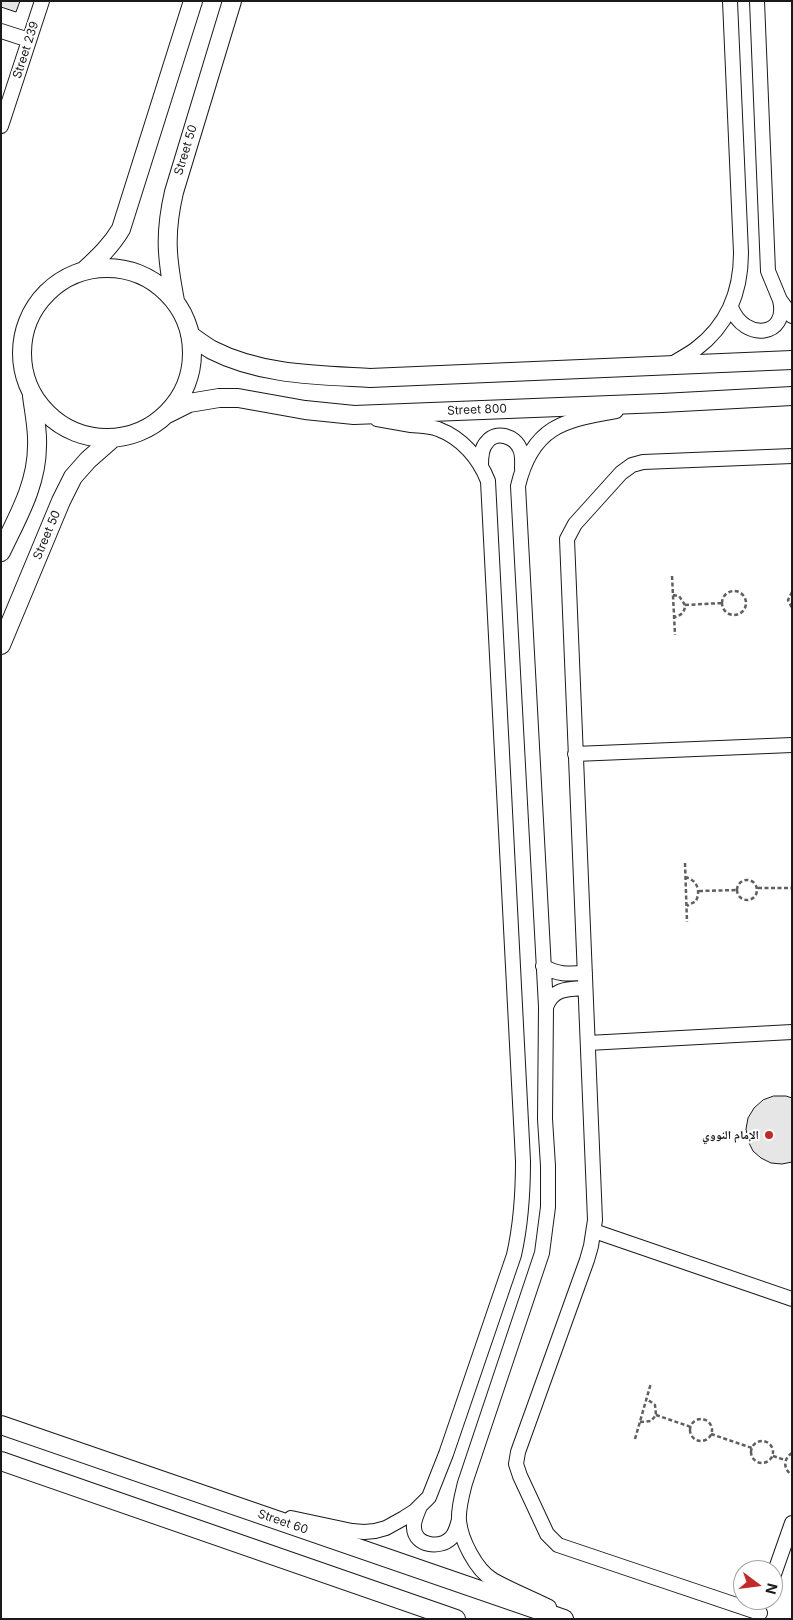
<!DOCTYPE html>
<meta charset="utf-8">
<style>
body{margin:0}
#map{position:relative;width:793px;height:1620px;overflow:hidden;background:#fff;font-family:Inter,sans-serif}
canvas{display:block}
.frame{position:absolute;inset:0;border:2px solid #1a1a1a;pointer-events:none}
.north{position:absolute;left:733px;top:1560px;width:50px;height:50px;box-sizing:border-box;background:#fff;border:1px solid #a3a3a3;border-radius:50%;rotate:105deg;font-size:14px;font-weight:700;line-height:20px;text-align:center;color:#1a1a1a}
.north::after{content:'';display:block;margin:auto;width:18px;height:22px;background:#c62828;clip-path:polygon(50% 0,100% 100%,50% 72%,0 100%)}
</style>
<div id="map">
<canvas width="793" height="1620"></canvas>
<div class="frame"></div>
<div class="north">N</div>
</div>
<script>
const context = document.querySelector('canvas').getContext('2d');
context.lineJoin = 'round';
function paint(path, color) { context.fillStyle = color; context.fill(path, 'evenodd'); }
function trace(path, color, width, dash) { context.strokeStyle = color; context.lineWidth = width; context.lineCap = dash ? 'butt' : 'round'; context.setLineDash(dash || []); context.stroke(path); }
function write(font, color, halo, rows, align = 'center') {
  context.font = font + ' Inter,"Noto Naskh Arabic",sans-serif'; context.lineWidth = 4; context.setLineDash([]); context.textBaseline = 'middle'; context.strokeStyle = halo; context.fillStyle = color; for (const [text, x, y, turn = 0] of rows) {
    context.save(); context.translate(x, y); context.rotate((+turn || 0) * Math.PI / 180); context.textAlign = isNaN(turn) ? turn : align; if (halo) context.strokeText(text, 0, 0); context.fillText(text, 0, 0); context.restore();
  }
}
const building = new Path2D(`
 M1,1h19l-4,11 -15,-5z
 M774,1096h12l6,2v64l-10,2 -11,-1 -10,-5 -8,-7 -5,-10 -2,-12 2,-11 6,-10 9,-8z`);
const path = new Path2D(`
 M672,576l3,59
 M722 603a12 12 0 1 1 24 0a12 12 0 1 1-24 0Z
 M792,592l-4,8 4,8
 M673,595l6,1 6,9c0,7 -4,11 -11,12
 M685,605l37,-2
 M685,863l2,59
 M685,877c12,3 16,13 11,24l-9,5
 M737 890a10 10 0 1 1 20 0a10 10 0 1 1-20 0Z
 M758,888h34
 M699,891l38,-1
 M656,1415l35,12
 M690 1430a11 11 0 1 1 22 0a11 11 0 1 1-22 0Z
 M640,1422l11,-1 5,-6 -1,-10 -8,-6
 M711,1434l41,14
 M635,1439l16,-56
 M751 1452a11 11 0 1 1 22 0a11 11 0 1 1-22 0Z
 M792,1453c-9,6 -9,16 0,22
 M773,1456l12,4`);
const minor = new Path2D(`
 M757,1l11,270 12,29 12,16
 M1,31l28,9
 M1,126l41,-125
 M731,307c13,35 58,30 49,-7
 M670,365c8,-5 18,-10 26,-16 32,-24 45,-58 45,-96l-11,-252
 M481,465c0,-8 0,-17 6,-23 9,-12 28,-6 33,7 3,6 2,13 2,20
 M575,754l217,-9
 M543,966c14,9 26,8 42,7
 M546,1007c7,-19 22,-18 39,-19
 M588,1043l204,-11
 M594,1231l198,68
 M420,1506c-2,6 -7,15 -6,22 1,18 26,21 37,10 5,-5 6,-12 8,-18
 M291,1518l61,13 12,1 11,-1 11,-3 18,-10 11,-7 14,-14 17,-43 68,-199c7,-31 9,-62 9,-94l-35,-680c-9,-23 -26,-43 -50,-52 -9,-3 -18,-3 -27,-4 -11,-2 -23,-4 -34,-6
 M773,1577l19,-54
 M549,1607c-18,-9 -38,-17 -56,-27 -17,-10 -32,-40 -34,-59 -1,-12 3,-26 6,-38l77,-230 6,-46v-41l-3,-47 1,-112 -28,-521c14,-59 45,-66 98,-75
 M760,1613l-202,-68 -11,-11 -27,-58 -4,-12 2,-12 69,-192 4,-14 4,-26 -28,-681 8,-15 46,-51 11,-8 11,-3 149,-6`);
const major = new Path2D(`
 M22 353a85 85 0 1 1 170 0a85 85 0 1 1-170 0Z
 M84,271c14,-13 27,-25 37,-42l72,-228
 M175,301c-8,-42 -11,-66 -1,-109l58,-191
 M190,335c7,5 15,11 22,15 49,25 105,25 158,28l422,-18
 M167,414l22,-11 30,-5h19l67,12 49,5 308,-12 130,-7
 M1,552c16,-34 36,-67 36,-106 1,-16 -3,-34 -5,-50
 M1,645l60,-144 12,-24 15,-17 25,-22
 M1,1425l563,194
 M1,1461l455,158`);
const markers = [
 [769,1135,5,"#c62828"]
];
const streetNames = [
 ["Street 239",26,50,-72],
 ["Street 50",186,150,-73],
 ["Street 800",477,410,-2],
 ["Street 50",47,535,-67],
 ["Street 60",283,1522,19]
];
const poiNames = [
 ["الإمام النووي",759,1135]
];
paint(building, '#e6e6e6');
trace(building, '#1a1a1a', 1);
trace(minor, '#1a1a1a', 16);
trace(major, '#1a1a1a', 20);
trace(path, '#5f5f5f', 2.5, [4, 2.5]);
trace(minor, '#fff', 14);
trace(major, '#fff', 18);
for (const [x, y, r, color] of markers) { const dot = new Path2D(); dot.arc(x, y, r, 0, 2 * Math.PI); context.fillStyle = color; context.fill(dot); trace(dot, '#fff', 2); }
write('12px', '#1a1a1a', '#fff', streetNames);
write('bold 12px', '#1a1a1a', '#fff', poiNames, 'right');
</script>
